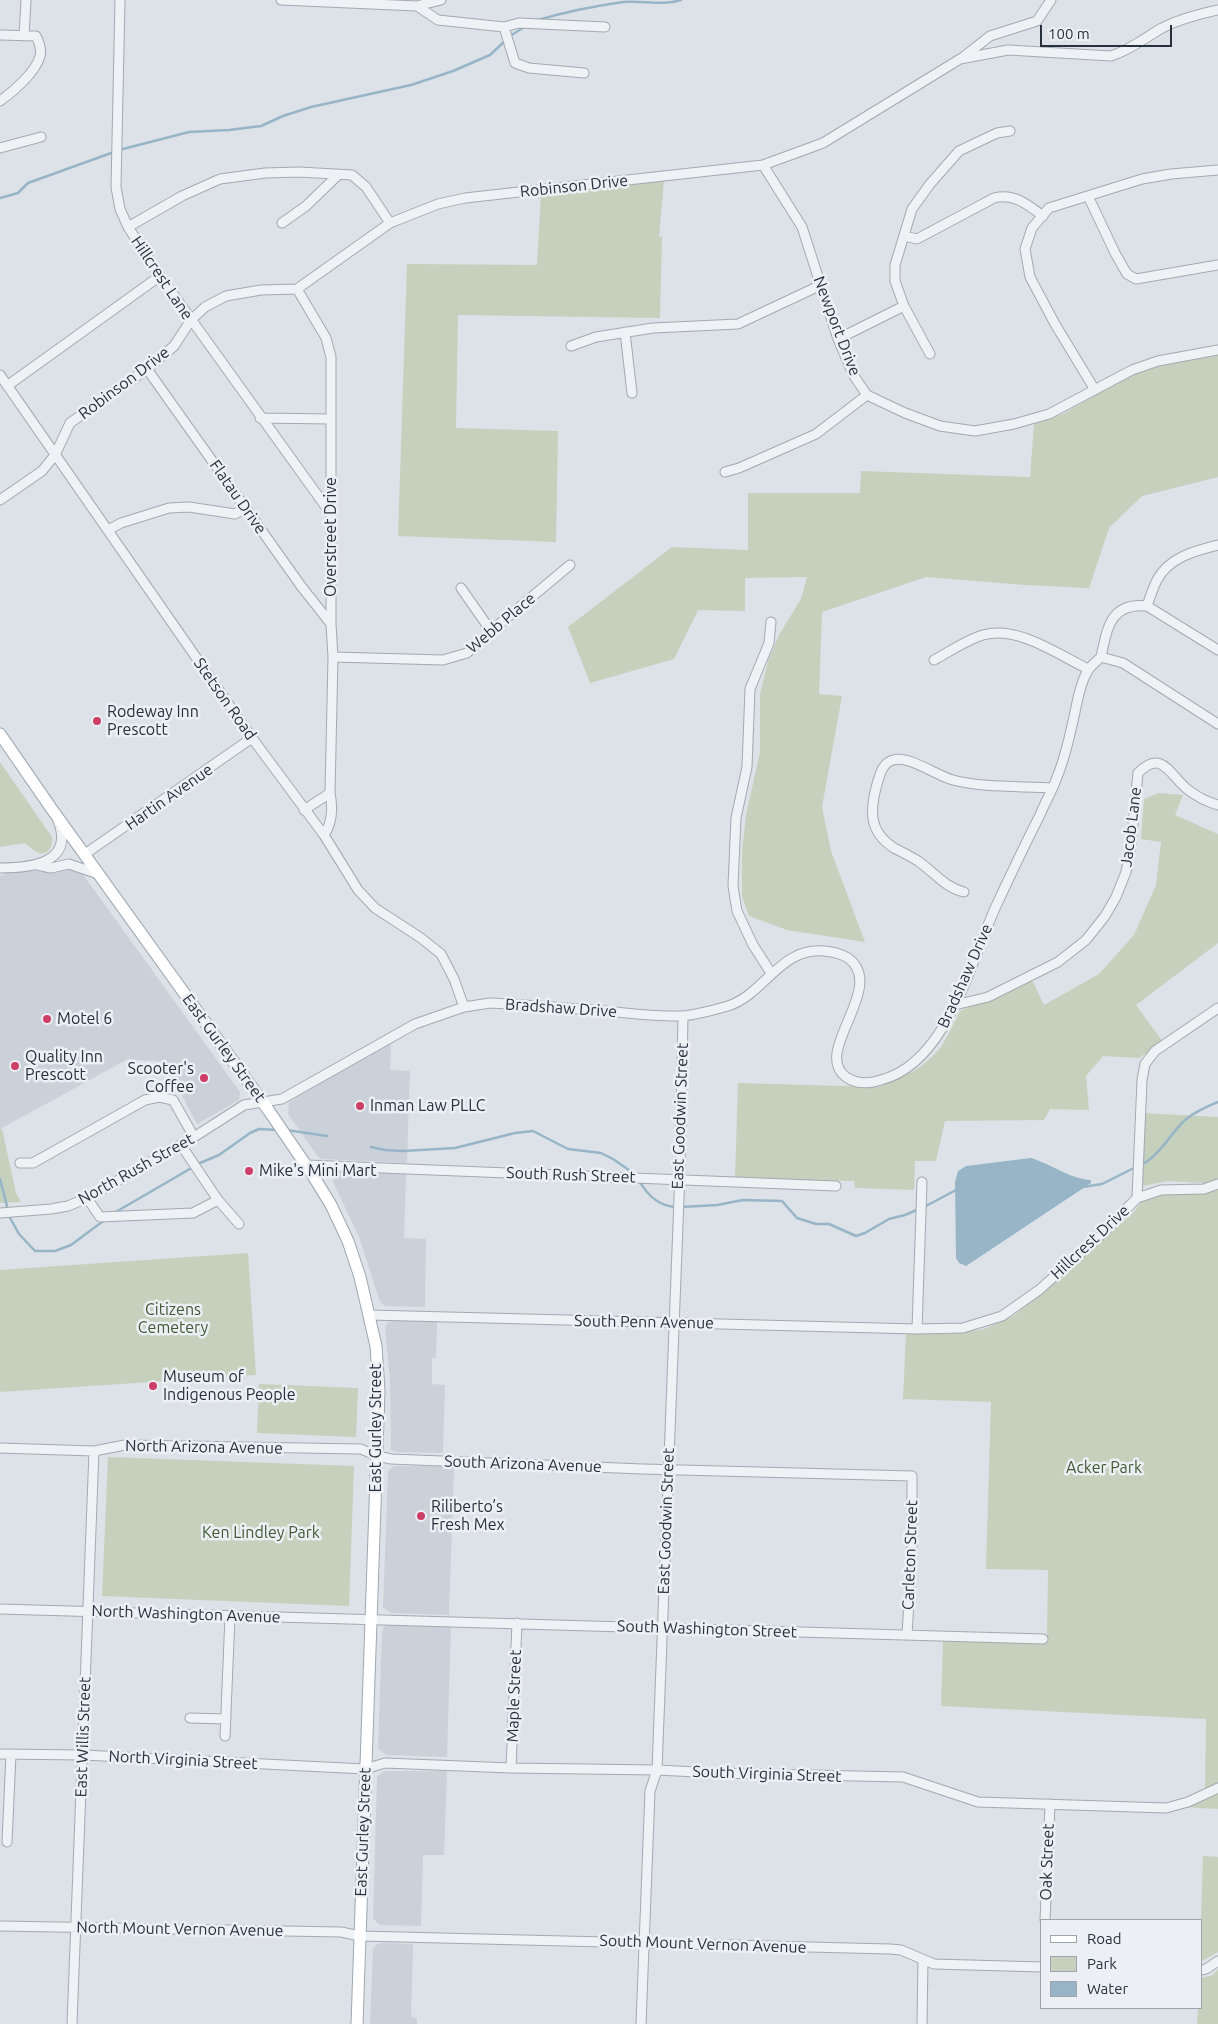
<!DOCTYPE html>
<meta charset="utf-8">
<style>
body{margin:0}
#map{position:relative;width:1218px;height:2024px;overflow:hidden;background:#dce2e7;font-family:Ubuntu,sans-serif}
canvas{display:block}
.legend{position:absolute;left:1040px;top:1919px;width:162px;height:90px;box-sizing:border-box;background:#ecf0f4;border:1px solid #9da4ab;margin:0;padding:6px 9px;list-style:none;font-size:15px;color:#26313d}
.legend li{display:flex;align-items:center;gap:10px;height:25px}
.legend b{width:25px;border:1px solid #9da4ab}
.scale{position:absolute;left:1040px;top:25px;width:132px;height:22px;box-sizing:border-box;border:2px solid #26313d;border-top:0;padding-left:6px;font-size:15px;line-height:18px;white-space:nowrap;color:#26313d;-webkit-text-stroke:4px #ecf0f4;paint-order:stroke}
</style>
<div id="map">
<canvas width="1218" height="2024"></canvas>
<ul class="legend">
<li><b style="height:6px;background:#fff"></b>Road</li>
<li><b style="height:14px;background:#c5d0bd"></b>Park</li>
<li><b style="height:14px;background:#97b5c7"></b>Water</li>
</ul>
<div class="scale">100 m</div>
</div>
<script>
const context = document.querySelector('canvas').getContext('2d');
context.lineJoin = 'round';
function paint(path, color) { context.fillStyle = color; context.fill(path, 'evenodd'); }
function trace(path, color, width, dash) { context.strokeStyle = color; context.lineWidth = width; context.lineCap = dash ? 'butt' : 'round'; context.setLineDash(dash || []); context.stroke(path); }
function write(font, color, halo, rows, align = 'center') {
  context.font = font + ' Ubuntu,sans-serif'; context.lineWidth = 5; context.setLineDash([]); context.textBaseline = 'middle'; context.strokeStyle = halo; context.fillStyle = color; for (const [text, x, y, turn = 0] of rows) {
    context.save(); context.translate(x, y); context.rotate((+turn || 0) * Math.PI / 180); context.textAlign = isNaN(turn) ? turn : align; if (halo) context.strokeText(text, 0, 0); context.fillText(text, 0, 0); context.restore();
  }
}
const built = new Path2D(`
 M72,868l10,5 158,219 -1,8 -42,24 -33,-62 -36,-3 -128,70v-253l21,-6 30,2 6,-3z
 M391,1041l-1,29 20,1 -3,92 -86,-4 -3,-2 -30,-43 1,-12z
 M340,1172l66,2 -2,64 22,1 -1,68 -40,-1 -5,-4 -21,-65 -26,-55 2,-6z
 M393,1320l44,1 -1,37h-4v26l13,1 -2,68 -47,-1 -5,-2 -1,-71 -5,-52 2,-4z
 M394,1466h60l-5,149 -58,-2 -8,-5 5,-135 1,-3z
 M389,1625l62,1 -4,131 -60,-2 -9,-6 4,-117 2,-5z
 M384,1771h63l-3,84h-21l-2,71 -41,-1 -7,-6 4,-142z
 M382,1943l31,1 -2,73 6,1v6h-47l3,-75 3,-4z`);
const green = new Path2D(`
 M664,180l-5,57 3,-1 -2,82 -202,-3 -2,113 102,3 -2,111 -158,-6 9,-272 130,1 4,-71z
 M1218,354v123l-76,19 -33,32 -20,60 -64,-3 -99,-8 -104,35 -3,82 23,2 -20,111 9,44 34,91 -78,-12 -38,-14 -7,-20v-45l4,-36 14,-63v-58l8,-33 11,-26 22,-36 6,-22 -62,1v33l-47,-1 -24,49 -84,24 -22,-56 104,-80 76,3v-57h112l1,-22 169,6 4,-53 29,-10 56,-33 36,-15z
 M0,762l52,75c1,8 -3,19 -13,16 -5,-2 -10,-7 -14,-10l-25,4z
 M1159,793l24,2 -8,20 43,19v109l-82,62 27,37 -24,16 -36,-2 -17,20 3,34 -39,-1 -6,11 -99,1 -9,40h-21l-1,29 -59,-2 -1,-7 -119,-2 3,-96 140,4c23,-8 53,-22 66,-45 6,-10 11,-21 16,-31l72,-31 12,25 55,-31 35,-39 22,-50 5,-43 -20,-3 3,-40z
 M1143,1113l75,4v64l-14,2 -36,-2 -26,5z
 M0,1129h2l14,64 5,9 -21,1z
 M1218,1188v621l-36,-2 23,-13 1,-75 -265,-13 2,-66 100,4 4,-3 1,-71 -62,-1 5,-167 -88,-3 3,-65h47l31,-5 31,-14 119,-103 9,-13 21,-5z
 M248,1253l8,122 -256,17v-122z
 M259,1384l99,4 -2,49 -99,-4z
 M108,1457l246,9 -5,140 -247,-10z
 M1203,1856l15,1v95l-16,9 -1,-41z
 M1218,1969v55h-21l1,-16h4v-30l11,-3z`);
const water = new Path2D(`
 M1031,1158c20,6 39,21 60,22v3l-125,83 -7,-3 -3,-5 -1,-76 3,-11 8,-5z`);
const stream = new Path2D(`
 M538,20c27,-8 57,-14 85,-18 20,-2 39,4 58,-2
 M510,36l16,-10
 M119,150l70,-18 40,-2 32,-4 22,-10 28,-9 100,-22 42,-14 37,-16 16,-15
 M0,198l18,-5 10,-10 86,-31
 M286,1130l41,6
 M371,1147l14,3 18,1 52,-3 60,-15 18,-2 35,18 33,4 12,6 23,16
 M1141,1165c18,-9 28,-29 42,-43 9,-9 23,-15 35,-20
 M0,1179l8,31
 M640,1182c8,14 19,24 36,25
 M1083,1187l19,-3 34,-17
 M682,1207l35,-2 26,-5 39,1 15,17 19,6h13l27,12 9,-3 24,-14 16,-4 14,-6
 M924,1207l32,-17
 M114,1213l86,-50 19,-8 31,-22 9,-4 19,1
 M9,1216l10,18 16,17h20l16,-6 35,-26`);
const minor = new Path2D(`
 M120,0l-4,187 4,22 8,18 32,49 171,238
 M281,0l136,6 24,-6
 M417,6l21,14 66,7 15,-4 86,4
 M504,27l11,36 14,5 55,5
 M0,35l36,1c3,6 6,13 4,20 -4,16 -26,35 -40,45
 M24,36l2,-36
 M962,58l28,-22 47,-15 14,-21
 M0,148l41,-11
 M763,165l39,62 36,112 16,37 13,19 38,18 35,13 35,5 39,-7 35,-10 83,-44 26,-9 60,-11
 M1088,196l27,57 12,21 9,5 82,-14
 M282,223l24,-17 33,-32
 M128,227l54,-31 38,-17 45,-6 34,-1 53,3 14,12 24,36
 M904,236l13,3 77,-41c20,-5 33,6 49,18
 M297,289l29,49 5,19v267l2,33 -3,136c3,15 3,29 -6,42
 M625,332l7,61
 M838,339l66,-33
 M571,346l25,-9 57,-9 85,-4 83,-39
 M930,354l-26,-48 -9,-25v-16l17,-56 18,-25 29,-33 38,-18 13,-2
 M147,369l154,217 30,38
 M0,375l252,363 72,97 34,55 17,18 46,30 20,16 13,25 10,28
 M7,386l153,-110
 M1095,390l-40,-66 -25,-47 -5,-28 7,-21 17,-20 93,-29 29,-5 47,-4
 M260,418l71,1
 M725,472l14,-4 77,-34 51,-39
 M0,500l42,-29 13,-16 15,-32 77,-54 27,-23 17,-26 14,-13 21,-11 35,-6 36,-1 93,-66 48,-19 27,-6 298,-33 60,-22 137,-84 48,-9 103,6c19,-6 34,-18 51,-28 18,-9 37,-14 56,-18
 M108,530l13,-7 48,-15 20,-1 46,7 11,-6
 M461,588l30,43
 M1147,606l71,44
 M771,622l-2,21 -19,46 -3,78 -11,51 -3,68 4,25 16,34 18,28
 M333,657l110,3 24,-7 24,-22 79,-66
 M1101,657c6,-28 9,-55 46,-51 3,-9 6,-18 10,-26 12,-23 38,-29 61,-35
 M934,660c15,-8 32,-20 49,-25 34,-10 74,19 105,34
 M304,810l26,-17
 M85,854l167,-116
 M37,865l14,3 18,-4 29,10
 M0,868c31,0 75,-5 58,-47
 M964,892c-20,-5 -30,-20 -46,-31 -8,-5 -16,-9 -24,-13 -26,-17 -24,-38 -17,-64 3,-9 5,-21 16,-24 16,-5 44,16 60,20 29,8 69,6 99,8
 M955,1005l33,-8 70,-35 28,-22 19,-24 11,-19 10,-25 5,-27 7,-72c24,-24 31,1 49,16 9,7 20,13 31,16
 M181,1145l37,55 21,24
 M20,1163h13l112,-63 14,-3 14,3 21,37
 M306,1165l530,21
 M87,1198l13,19 93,-4 25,-13
 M1137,1198l24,-8 43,-1 14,-5
 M0,1213l51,-4 17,-3 19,-8 107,-61 50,-32 38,-6 133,-75 49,-17 26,-4c38,2 76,5 114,8 25,2 53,6 78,5 14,-1 32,-6 46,-10 37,-12 52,-59 96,-55 9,1 17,2 24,7 40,29 -37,94 -2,119 10,7 23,7 35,3 67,-17 90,-121 116,-176 14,-30 28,-60 43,-89 5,-13 13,-25 17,-38 9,-21 13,-43 18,-65 3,-14 5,-28 12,-40 3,-6 9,-10 14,-15l22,6 95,61
 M370,1315l547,14 46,-1 39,-12 37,-26 64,-57 34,-35 5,-118 3,-16 10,-13 63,-43
 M917,1329l5,-147
 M0,1448l94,3 31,-6 236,4 16,7 14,3 252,10 269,7v76l-5,83
 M0,1609l1043,30
 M190,1718l36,1
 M225,1736l5,-120
 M0,1754l83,1 282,14 20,-6 126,5 146,2 60,3 186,4 75,25 188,6 22,-6 30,-14
 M511,1768l6,-145
 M7,1842l4,-88
 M1045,1920l5,-116
 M0,1926l341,6 19,4 530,13 11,1 33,14 108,3
 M1202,1970l4,-1 12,-8
 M72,2024l22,-573
 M641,2024l9,-233 7,-21 23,-598 3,-156
 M922,2024l1,-64`);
const major = new Path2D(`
 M0,734l51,74 218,303 43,63 19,31 17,36 12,36 16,69 3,45 -22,633`);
const markers = [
 [97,721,5,"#ce3f68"],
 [47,1019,5,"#ce3f68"],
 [15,1066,5,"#ce3f68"],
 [204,1078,5,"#ce3f68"],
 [360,1106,5,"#ce3f68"],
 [249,1171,5,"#ce3f68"],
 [153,1386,5,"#ce3f68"],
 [421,1516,5,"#ce3f68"]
];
const streetNames = [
 ["Robinson Drive",574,186,-6],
 ["Hillcrest Lane",162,278,56],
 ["Newport Drive",837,326,69],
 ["Robinson Drive",124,383,-37],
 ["Flatau Drive",238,497,55],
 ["Overstreet Drive",331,537,-90],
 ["Webb Place",501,623,-40],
 ["Stetson Road",225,699,55],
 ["Hartin Avenue",169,797,-35],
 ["Jacob Lane",1131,827,-83],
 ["Bradshaw Drive",965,976,-66],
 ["Bradshaw Drive",561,1008,4],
 ["East Gurley Street",224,1048,54],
 ["East Goodwin Street",680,1116,-88],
 ["North Rush Street",136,1169,-29],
 ["South Rush Street",571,1175,2],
 ["Hillcrest Drive",1090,1242,-43],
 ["South Penn Avenue",644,1322,1],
 ["East Gurley Street",376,1428,-90],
 ["North Arizona Avenue",204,1447,1],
 ["South Arizona Avenue",523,1464,2],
 ["East Goodwin Street",666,1521,-88],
 ["Carleton Street",910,1555,-88],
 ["North Washington Avenue",186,1614,2],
 ["South Washington Street",707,1629,2],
 ["Maple Street",514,1696,-88],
 ["East Willis Street",83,1737,-88],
 ["North Virginia Street",183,1760,3],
 ["South Virginia Street",767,1774,2],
 ["East Gurley Street",363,1832,-88],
 ["Oak Street",1047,1862,-88],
 ["North Mount Vernon Avenue",180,1929,1],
 ["South Mount Vernon Avenue",703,1944,2]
];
const poiNames = [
 ["Rodeway Inn",107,712],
 ["Prescott",107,730],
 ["Motel 6",57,1019],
 ["Quality Inn",25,1057],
 ["Prescott",25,1075],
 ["Scooter's",194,1069,"right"],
 ["Coffee",194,1087,"right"],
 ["Inman Law PLLC",370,1106],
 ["Mike's Mini Mart",259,1171],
 ["Museum of",163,1377],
 ["Indigenous People",163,1395],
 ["Riliberto’s",431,1507],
 ["Fresh Mex",431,1525]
];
const parkNames = [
 ["Citizens",173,1310],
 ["Cemetery",173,1328],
 ["Acker Park",1104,1468],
 ["Ken Lindley Park",261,1533]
];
paint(built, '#cad1d9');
paint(green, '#c5d0bd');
paint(water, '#97b5c7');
trace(stream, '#97b5c7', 2.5);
trace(minor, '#a2a9b1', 11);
trace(major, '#9ca8b2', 13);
trace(minor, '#eff2f5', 9);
trace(major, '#fff', 11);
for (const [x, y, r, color] of markers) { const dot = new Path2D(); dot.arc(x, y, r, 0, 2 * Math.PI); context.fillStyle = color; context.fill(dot); trace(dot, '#ecf0f4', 2); }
write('16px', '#26313d', '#ecf0f4', streetNames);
write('16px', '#26313d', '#ecf0f4', poiNames, 'left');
write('16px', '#3f5933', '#ecf0f4', parkNames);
</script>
